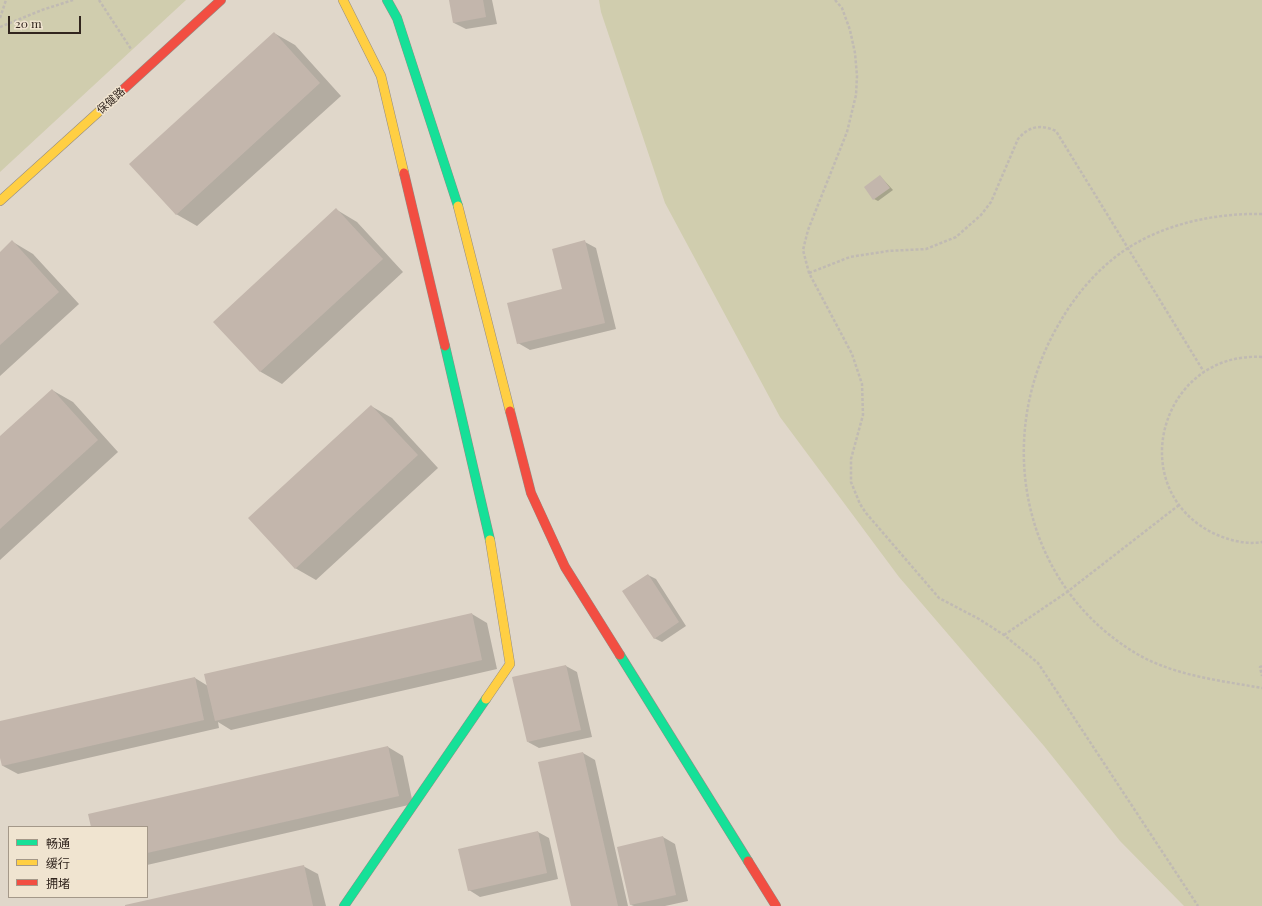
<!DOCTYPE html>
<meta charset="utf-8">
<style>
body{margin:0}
#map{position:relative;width:1262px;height:906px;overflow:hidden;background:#e0d7ca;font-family:"Playfair Display","Noto Sans SC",serif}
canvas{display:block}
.legend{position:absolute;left:8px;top:826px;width:140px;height:72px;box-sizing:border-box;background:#f0e4d0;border:1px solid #a49889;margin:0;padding:5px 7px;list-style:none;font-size:12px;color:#31251e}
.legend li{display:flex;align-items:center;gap:8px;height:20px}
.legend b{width:20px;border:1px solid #a49889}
.scale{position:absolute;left:8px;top:16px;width:73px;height:18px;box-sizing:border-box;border:2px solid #31251e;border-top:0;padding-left:5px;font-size:12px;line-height:14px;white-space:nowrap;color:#31251e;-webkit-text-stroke:3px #f0e4d0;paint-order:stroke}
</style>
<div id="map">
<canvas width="1262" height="906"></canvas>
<ul class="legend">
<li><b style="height:5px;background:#16e098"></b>畅通</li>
<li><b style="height:5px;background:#ffcf43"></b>缓行</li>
<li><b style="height:5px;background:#f24e42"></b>拥堵</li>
</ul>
<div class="scale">20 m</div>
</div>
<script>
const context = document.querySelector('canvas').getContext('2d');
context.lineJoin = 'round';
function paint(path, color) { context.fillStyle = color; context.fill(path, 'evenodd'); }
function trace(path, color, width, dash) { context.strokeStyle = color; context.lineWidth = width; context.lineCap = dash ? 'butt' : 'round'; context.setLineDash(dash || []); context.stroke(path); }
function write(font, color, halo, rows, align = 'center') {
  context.font = font + ' "Playfair Display","Noto Sans SC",serif'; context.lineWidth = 3; context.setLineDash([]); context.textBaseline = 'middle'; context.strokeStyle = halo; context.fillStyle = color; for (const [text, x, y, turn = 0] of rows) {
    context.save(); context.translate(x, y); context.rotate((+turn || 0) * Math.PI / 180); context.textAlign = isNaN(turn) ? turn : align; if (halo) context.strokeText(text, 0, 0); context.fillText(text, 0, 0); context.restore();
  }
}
const green = new Path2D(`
 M0,0h186l-186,172z
 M599,0h663v906h-78l-64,-65 -76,-95 -145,-169 -119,-160 -115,-214 -64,-191z`);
const shadow = new Path2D(`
 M450,0h42l5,24 -31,5 -12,-6z
 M274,33l21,12 46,51 -144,130 -21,-12z
 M880,176l13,14 -15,11 -4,-2z
 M337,210l20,12 46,50 -121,112 -21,-12 -46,-50z
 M13,242l20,12 46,50 -79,72v-123z
 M585,242l11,6 20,81 -86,21 -12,-7 45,-53z
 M52,390l21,12 45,50 -118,108v-123z
 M371,406l21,12 46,50 -122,112 -21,-12z
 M648,575l8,4 30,47 -24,16 -8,-4z
 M472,614l15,9 10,46 -266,61 -13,-8 1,6 -201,46 -15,-8 -3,-13v-31l195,-44 13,8z
 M566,666l11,6 15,65 -53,11 -11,-6z
 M388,747l15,9 10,48 -266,61v-38h-55z
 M583,753l12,7 33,146h-56l-32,-143z
 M538,832l11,6 9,41 -78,18 -11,-7z
 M663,837l12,7 13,57 -23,5h-31l-3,-1z
 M303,866l15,8 8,32h-199z`);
const building = new Path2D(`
 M449,0h34l3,17 -33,6z
 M274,32l46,51 -144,132 -47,-51z
 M880,175l10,13 -17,12 -9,-13z
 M336,208l47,51 -123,113 -47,-50z
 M12,240l47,52 -59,53v-93z
 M585,240l20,83 -88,21 -10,-41 55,-14 -10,-40z
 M52,389l46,51 -98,89v-93z
 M371,405l47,50 -123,114 -47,-51z
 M648,574l31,48 -25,17 -32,-48z
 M472,613l10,47 -267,61 -11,-47z
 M566,665l15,65 -54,12 -15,-65z
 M195,677l9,43 -202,46 -2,-8v-37z
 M388,746l11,50 -252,57v-26h-56l-3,-13z
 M583,752l35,154h-47l-33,-144z
 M538,831l9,42 -79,18 -10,-42z
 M663,836l13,59 -46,10 -13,-58z
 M304,865l9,41h-188v-1z`);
const path = new Path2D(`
 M99,0l32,49
 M835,0l7,8 8,22 5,23 2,23 -1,19 -9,37 -39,98 -5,20 6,23 43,81 10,30 1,31 -12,44v23l9,22 6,9 73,85 40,21 25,16 34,28 160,243
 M0,18l6,-18
 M0,27l42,-17 31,-10
 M1262,214c-45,-1 -95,9 -134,34 -28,18 -52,46 -68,74 -66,110 -41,256 69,327 39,26 88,31 133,39
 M809,273l41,-16 38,-6 38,-2 30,-12 25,-22 10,-13 27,-63c11,-13 23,-15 38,-8l148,241
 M1262,357c-102,-6 -140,133 -47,177 14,6 31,11 47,8
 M1004,635l63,-43 112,-87
 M1262,666l-2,1 2,9`);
const fast = new Path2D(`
 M387,0l10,18 61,188
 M445,346l45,194
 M620,655l128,206
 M344,906l142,-207`);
const slow = new Path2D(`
 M343,0l38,76 23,97
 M0,201l115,-104
 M458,206l52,205
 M486,699l24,-35 -20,-124`);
const jam = new Path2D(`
 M115,97l106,-97
 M404,173l41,173
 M510,411l21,82 34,74 55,88
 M748,861l28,45`);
const streetNames = [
 ["保健路",111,101,-42]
];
paint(green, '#d0cdae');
paint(shadow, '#0003');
paint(building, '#c3b6ac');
trace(fast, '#948c84', 10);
trace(slow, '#948c84', 10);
trace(jam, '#948c84', 10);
trace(path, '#c0bab3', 2.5, [3, 2]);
trace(fast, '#16e098', 9);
trace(slow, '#ffcf43', 9);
trace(jam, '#f24e42', 9);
write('11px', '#31251e', '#f0e4d0', streetNames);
</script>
